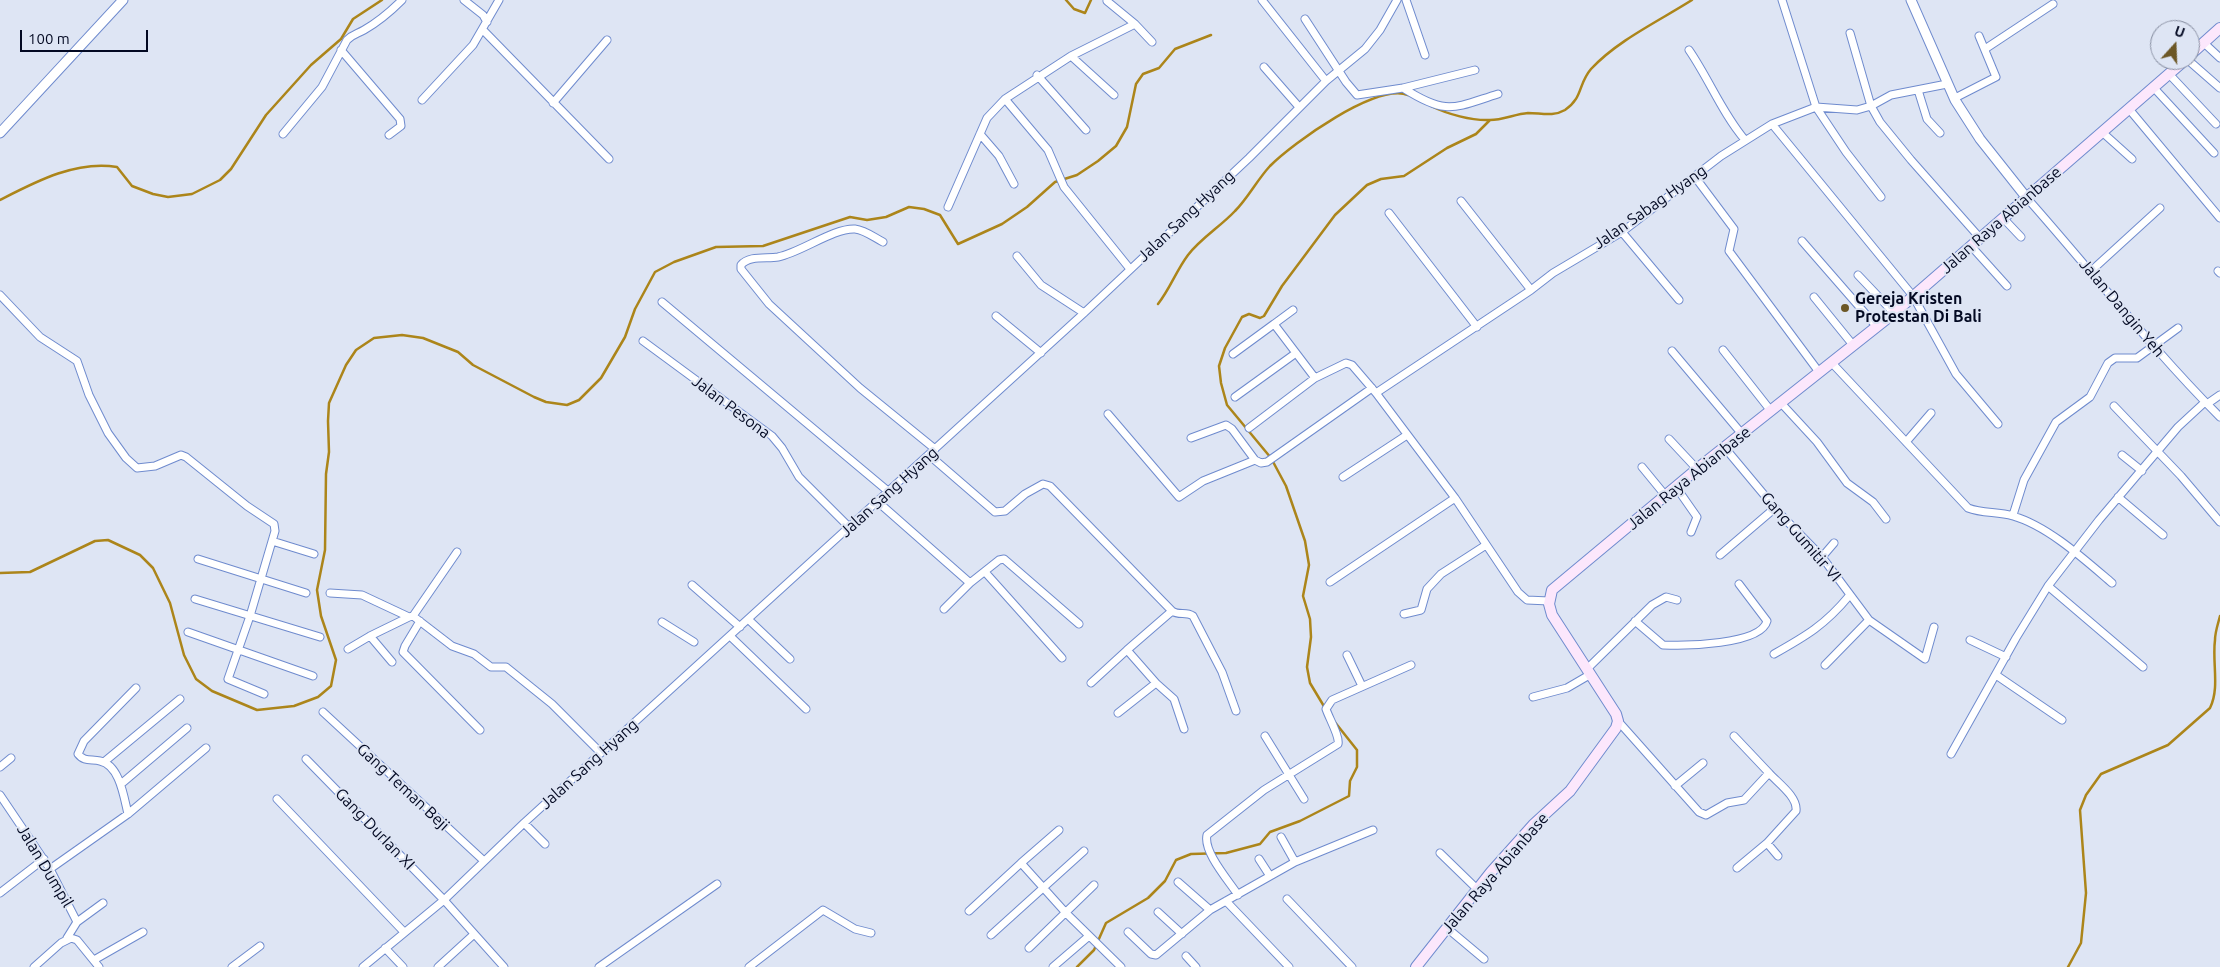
<!DOCTYPE html>
<style>
body{margin:0}
#map{position:relative;width:2220px;height:967px;overflow:hidden;background:#dee5f4;font-family:Ubuntu,sans-serif}
canvas{display:block}
.north{position:absolute;left:2150px;top:20px;width:50px;height:50px;box-sizing:border-box;background:#dee5f4;border:1px solid #868da0;border-radius:50%;rotate:20deg;font-size:14px;font-weight:700;line-height:20px;text-align:center;color:#030922}
.north::after{content:'';display:block;margin:auto;width:18px;height:22px;background:#6c5726;clip-path:polygon(50% 0,100% 100%,50% 72%,0 100%)}
.scale{position:absolute;left:20px;top:30px;width:128px;height:22px;box-sizing:border-box;border:2px solid #030922;border-top:0;padding-left:6px;font-size:15px;line-height:18px;white-space:nowrap;color:#030922;-webkit-text-stroke:4px #dee5f4;paint-order:stroke}
</style>
<div id="map">
<canvas width="2220" height="967"></canvas>
<div class="north">U</div>
<div class="scale">100 m</div>
</div>
<script>
const context = document.querySelector('canvas').getContext('2d');
context.lineJoin = 'round';
function trace(path, color, width, dash) { context.strokeStyle = color; context.lineWidth = width; context.lineCap = dash ? 'butt' : 'round'; context.setLineDash(dash || []); context.stroke(path); }
function write(font, color, halo, rows, align = 'center') {
  context.font = font + ' Ubuntu,sans-serif'; context.lineWidth = 4; context.setLineDash([]); context.textBaseline = 'middle'; context.strokeStyle = halo; context.fillStyle = color; for (const [text, x, y, turn = 0] of rows) {
    context.save(); context.translate(x, y); context.rotate((+turn || 0) * Math.PI / 180); context.textAlign = isNaN(turn) ? turn : align; if (halo) context.strokeText(text, 0, 0); context.fillText(text, 0, 0); context.restore();
  }
}
const stream = new Path2D(`
 M1066,0l8,9 11,4 6,-13
 M1431,106c16,8 41,15 59,14 13,0 25,-6 38,-7 13,0 25,4 37,-3 18,-12 13,-26 26,-41 27,-29 68,-48 101,-69
 M0,200c35,-18 76,-40 117,-33l15,19 21,8 15,3 24,-3 28,-14 11,-11 35,-54 45,-50 30,-26 12,-20 29,-19
 M1158,304c12,-15 18,-33 30,-49 13,-17 32,-28 47,-44 13,-13 22,-31 35,-45 23,-23 106,-83 138,-71
 M0,573l30,-1 65,-31 13,-1 32,15 13,13 17,35 14,52 12,24 16,12 45,19 37,-4 24,-9 13,-11 5,-26 -15,-44 -4,-26 8,-40 1,-76 3,-22 -1,-31 1,-18 17,-38 10,-15 18,-12 28,-3 21,3 35,14 15,13 61,32 12,5 21,3 12,-5 22,-22 24,-41 10,-28 20,-37 19,-10 42,-15 47,-1 87,-29 17,3 19,-3 23,-10 15,2 16,6 18,29 44,-20 25,-17 28,-25 22,-7 21,-14 18,-15 11,-19 9,-43 7,-10 16,-6 16,-19 36,-14
 M1325,708l-15,-25 -3,-16 4,-30 -1,-18 -7,-23 6,-31 -4,-24 -19,-55 -15,-28 -44,-53 -6,-22 -2,-17 6,-18 17,-31 7,-3 11,4 4,-2 18,-30 53,-71 32,-30 14,-6 23,-3 43,-28 29,-14 14,-14
 M1077,967l17,-17 12,-27 42,-25 17,-17 11,-21 15,-6 35,-1 34,-9 10,-12 30,-11 49,-25 1,-15 7,-14v-17l-23,-29
 M2068,967l13,-24 5,-50 -6,-83 6,-15 15,-21 67,-29 42,-37c10,-20 2,-46 5,-68 0,-8 3,-16 5,-24`);
const minor = new Path2D(`
 M464,0l19,15 4,7
 M1262,0l64,81
 M1406,0l19,55
 M1782,0l34,107 30,45 35,45
 M1107,1l28,23
 M1305,19l41,63 11,13 46,-7c44,28 50,20 95,6
 M483,30l126,129
 M1850,33l21,73 9,16 31,38 69,78
 M2204,43l16,15
 M1985,49l68,-45
 M341,50l59,69 1,7 -12,9
 M1689,50c20,29 33,63 56,90
 M1071,56l43,39
 M2188,60l32,28
 M1264,67l35,40
 M2169,74l47,50
 M1037,75l49,55
 M1403,88l72,-18
 M2154,88l60,65
 M1918,90l9,29 13,14
 M1955,98l41,-21 -17,-41
 M422,100l51,-55 26,-45
 M553,103l54,-63
 M2129,109l91,109
 M1772,124l141,172 43,78 42,50
 M2102,132l30,27
 M283,134l39,-47 25,-47c6,-6 10,-6 17,-10 14,-8 27,-19 38,-30
 M980,134l19,22 15,28
 M1695,177l39,52 -5,22 90,121
 M2026,197c65,73 125,151 194,220
 M1461,201l70,89
 M948,207l39,-89 18,-19
 M1389,213l88,114
 M2003,218l18,19
 M1622,232l57,68
 M1802,241l75,86
 M883,242c-8,-4 -18,-12 -28,-13 -22,-1 -53,23 -77,28 -11,2 -29,-2 -37,8v4l28,35 91,84 75,61
 M1971,246l36,40
 M1017,256l24,29 43,28
 M1130,269l-66,-82 -16,-37 -43,-51 66,-43 64,-32 17,18
 M2091,271l69,-63
 M2218,271l2,2
 M1858,275l36,38
 M0,295l40,42 37,24 12,34 19,38 18,25 11,10 18,-2 26,-11 5,2 61,49 27,18 1,7 -25,85 -22,63 36,15
 M1814,297l39,48
 M662,302l227,190
 M996,316l45,37
 M1274,324l19,-14
 M643,341l129,95 10,12 17,29 51,51
 M1723,350l48,61
 M1672,351l70,83
 M1233,354l41,-30 41,54
 M1831,362l137,146c15,6 30,3 45,8 35,10 72,44 99,67
 M1376,393l155,-103 22,-17 69,-41 99,-76 51,-32 44,-17 41,3 14,-4 20,-11 56,-11
 M1235,397l61,-44
 M1781,403l36,39 30,41 26,19 13,17
 M2207,404l13,-9
 M2114,406l67,70 39,46
 M1108,414l71,83 24,-16 52,-21 6,3 6,-1 105,-74
 M1249,428l66,-50 31,-15 6,2 24,28 79,105 63,94 9,8 22,1
 M1191,438l35,-13 6,4 23,31
 M1669,439l28,30
 M1906,442l25,-29
 M1725,448l56,67 41,42 47,63 56,39 9,-32
 M929,455l66,57 10,-1 20,-17 18,-10 7,2 122,125 -45,39 29,33 -38,30
 M2122,455l20,16
 M1642,467l23,28
 M1343,477l64,-42
 M1676,487l21,30 -6,15
 M2118,497l45,38
 M878,502l92,81 29,-23 5,-1 75,65
 M2013,515l11,-35 32,-58 34,-25 18,-34 7,-5h22l41,-30
 M272,541l42,13
 M1720,555l55,-47
 M1822,557l12,-14
 M198,559l108,34
 M985,572l77,86
 M1330,582l125,-84
 M692,585l48,42
 M2048,586l95,81
 M330,593l32,2 47,22 4,-1 39,30 22,8 17,13h15l46,37 49,49
 M195,599l125,38
 M944,609l26,-26
 M1172,611c7,5 14,0 21,5l29,56 14,39
 M1404,614l17,-4 6,-21 14,-15 45,-29
 M413,616l44,-64
 M749,620l41,39
 M420,621l-15,25 -2,6 77,78
 M1635,621l28,24c20,1 98,0 104,-24l-28,-37
 M662,622l32,20
 M188,632l125,44
 M730,636l76,73
 M1970,640l36,17
 M348,649l22,-13
 M1774,654c32,-18 51,-29 75,-58
 M1347,655l15,31
 M392,662l-22,-26 39,-19
 M1825,665l44,-45
 M1588,668l64,-63 14,-8 11,3
 M1996,675l66,45
 M1091,683l36,-33
 M1156,683l18,16 10,30
 M1533,697l34,-9 24,-14
 M323,712l161,149
 M1618,721l81,91 7,3 21,-12 17,-3 25,-27 -35,-37
 M1265,736l39,63
 M1951,754l65,-116 32,-52 51,-66 79,-93 27,-25
 M306,759l138,141 60,67
 M104,762l76,-63
 M0,767l11,-9
 M121,784l66,-56
 M1675,786l28,-23
 M0,795l50,74 25,49 2,4 -10,16
 M277,799l127,133
 M128,814c-4,-16 -8,-49 -28,-53 -9,-2 -16,1 -22,-7l6,-13 52,-53
 M524,823l21,21
 M1059,830l-38,33 45,50 55,54
 M1281,837l14,25
 M1767,843l11,13
 M1440,853l37,36
 M1259,859l11,17
 M1737,868l30,-25 29,-32c2,-14 -18,-28 -27,-38
 M50,869l78,-55 78,-66
 M1178,882l32,28
 M0,893l44,-34
 M1238,895c-9,-14 -35,-43 -31,-60l57,-45 74,-46c2,-7 -9,-26 -12,-35l6,-9 79,-35
 M1287,899l65,68
 M1226,901l63,66
 M969,911l52,-48
 M1158,912l24,22
 M77,922l26,-19
 M1447,928l37,31
 M1128,932l23,22 5,1 54,-45 85,-48 78,-32
 M991,935l93,-84
 M385,948l18,19
 M1029,948l65,-63
 M1186,956l10,11
 M94,960l49,-28
 M34,967l27,-24 10,-5 6,2 22,27
 M232,967l28,-21
 M363,967l81,-67 80,-77 560,-510 165,-155 77,-77 39,-32 15,-19 17,-30
 M438,967l34,-31
 M599,967l118,-83
 M749,967l74,-57 32,19 16,4
 M1053,967l36,-31`);
const tertiary = new Path2D(`
 M1911,0l44,100 25,39 46,58
 M0,133l123,-133`);
const secondary = new Path2D(`
 M2190,55l30,-27
 M1416,967l75,-95 42,-47 37,-34 46,-63 2,-7 -2,-7 -64,-99 -3,-11 3,-14 145,-121 197,-156 291,-253`);
const markers = [
 [1845,308,5,"#6c5726"]
];
const streetNames = [
 ["Jalan Sabag Hyang",1650,207,-35],
 ["Jalan Sang Hyang",1186,216,-43],
 ["Jalan Raya Abianbase",2001,220,-41],
 ["Jalan Dangin Yeh",2122,308,50],
 ["Jalan Pesona",731,407,37],
 ["Jalan Raya Abianbase",1689,478,-39],
 ["Jalan Sang Hyang",889,492,-42],
 ["Gang Gumitir VI",1801,537,49],
 ["Jalan Sang Hyang",589,764,-42],
 ["Gang Teman Beji",403,787,43],
 ["Gang DurIan XI",375,829,46],
 ["Jalan Dumpil",45,866,59],
 ["Jalan Raya Abianbase",1495,873,-49]
];
const poiNames = [
 ["Gereja Kristen",1855,299],
 ["Protestan Di Bali",1855,317]
];
trace(stream, '#ac851a', 2.5);
trace(minor, '#6f8bce', 9);
trace(tertiary, '#6f8bce', 11);
trace(secondary, '#6f8bce', 12);
trace(minor, '#fff', 7);
trace(tertiary, '#fff', 9);
trace(secondary, '#fce7fc', 10);
for (const [x, y, r, color] of markers) { const dot = new Path2D(); dot.arc(x, y, r, 0, 2 * Math.PI); context.fillStyle = color; context.fill(dot); trace(dot, '#dee5f4', 2); }
write('16px', '#030922', '#dee5f4', streetNames);
write('bold 16px', '#030922', '#dee5f4', poiNames, 'left');
</script>
